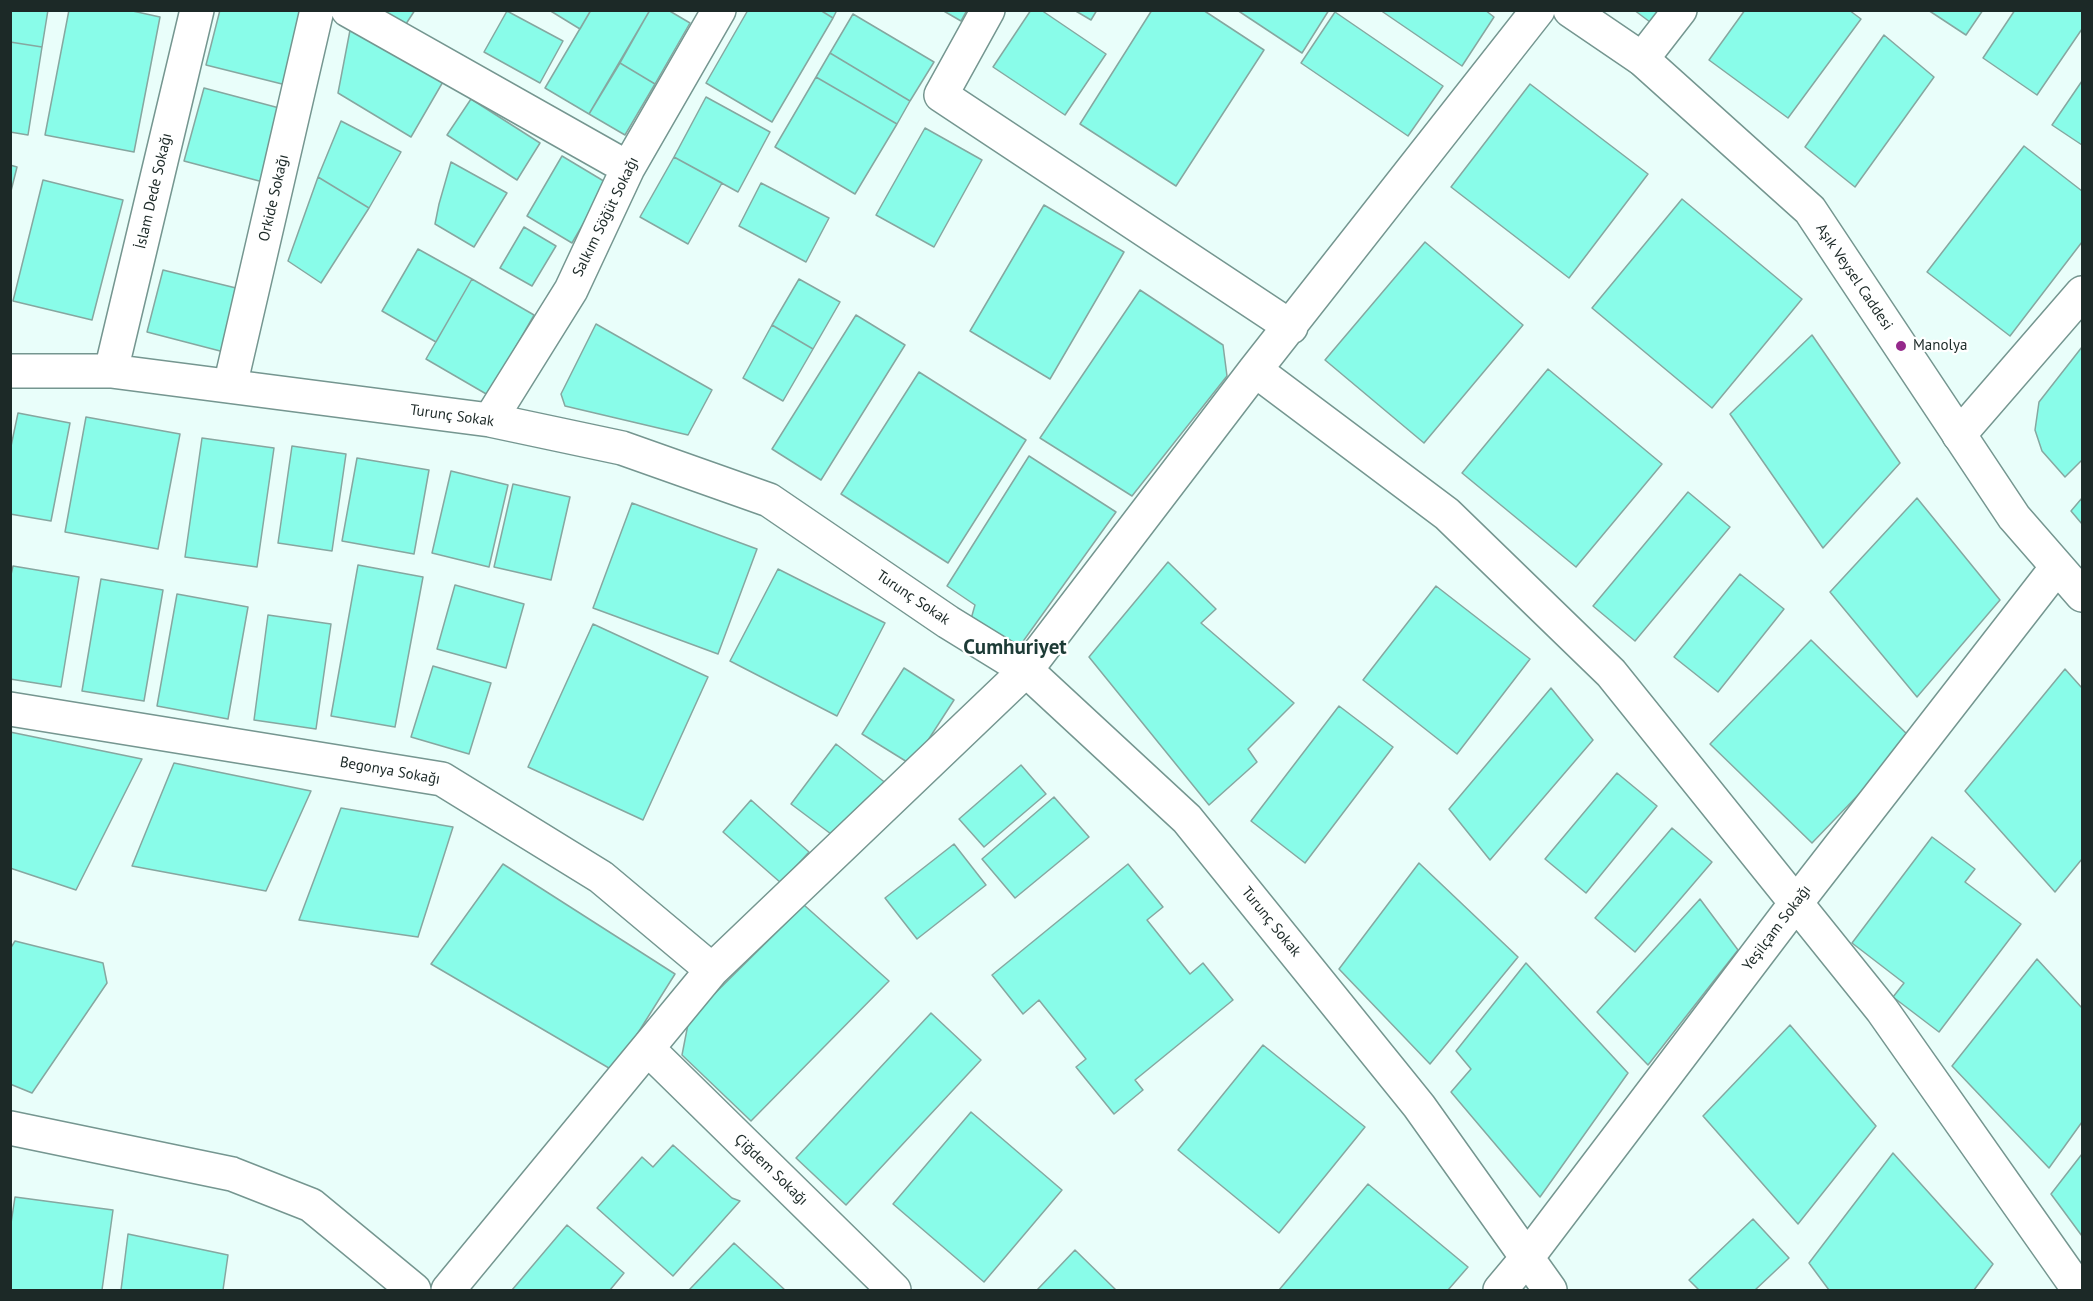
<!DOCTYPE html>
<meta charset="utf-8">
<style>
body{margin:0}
#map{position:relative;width:2093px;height:1301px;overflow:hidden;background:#e9fefa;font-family:"PT Sans",sans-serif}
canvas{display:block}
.frame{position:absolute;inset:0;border:12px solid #1c2927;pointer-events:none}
</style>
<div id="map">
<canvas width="2093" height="1301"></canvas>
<div class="frame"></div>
</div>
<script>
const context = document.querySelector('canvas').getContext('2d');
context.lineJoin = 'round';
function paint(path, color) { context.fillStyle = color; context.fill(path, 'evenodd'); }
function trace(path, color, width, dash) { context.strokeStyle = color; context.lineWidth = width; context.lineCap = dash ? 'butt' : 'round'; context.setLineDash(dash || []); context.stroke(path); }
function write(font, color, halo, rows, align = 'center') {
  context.font = font + ' "PT Sans",sans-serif'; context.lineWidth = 4.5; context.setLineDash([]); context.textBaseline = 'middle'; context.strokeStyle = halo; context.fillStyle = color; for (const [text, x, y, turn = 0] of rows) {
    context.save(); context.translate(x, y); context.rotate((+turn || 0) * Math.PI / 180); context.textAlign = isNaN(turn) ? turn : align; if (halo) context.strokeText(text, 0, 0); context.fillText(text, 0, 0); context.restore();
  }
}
const building = new Path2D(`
 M10,10h38l-6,37 -32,-5z
 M69,10h59l32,7 -26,135 -89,-17z
 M220,10h84l-18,75 -80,-20z
 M378,10h37l-11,17z
 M549,10h42l-11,19z
 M591,10h59l-61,104 -44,-26z
 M650,10h18l22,13 -35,61 -35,-21z
 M748,10h72l13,8 -61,104 -66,-39z
 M820,10h17l-4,8z
 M942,10h25l-6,11z
 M1031,10h10l65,44 -41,61 -72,-48z
 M1074,10h23l-6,10z
 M1152,10h51l61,40 -88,136 -96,-62z
 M1237,10h92l-27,43z
 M1380,10h105l9,7 -32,49z
 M1634,10h31l-11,15z
 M1745,10h104l12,9 -73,99 -79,-58z
 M1928,10h55l-17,25z
 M2015,10h67v19l-45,66 -54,-37z
 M507,11l56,30 -23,42 -56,-31z
 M1335,12l108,74 -35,50 -107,-73z
 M853,14l81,48 -24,39 -80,-48z
 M351,25l93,55 -33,57 -73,-44z
 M1884,35l50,42 -79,110 -50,-40z
 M10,42l32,5 -14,88 -18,-3z
 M830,53l80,48 -13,23 -81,-47z
 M620,63l35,21 -30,51 -36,-21z
 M816,77l81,47 -42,70 -80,-47z
 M2082,81v64l-30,-20z
 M1530,84l118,90 -79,104 -118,-91z
 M204,88l79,21 -20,73 -79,-21z
 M706,97l64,35 -32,60 -64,-35z
 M471,99l69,44 -23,37 -70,-45z
 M341,121l60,31 -32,56 -51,-31z
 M925,128l57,32 -48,87 -58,-32z
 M2024,146l58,45v51l-72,94 -83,-64z
 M562,156l45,27 -35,60 -45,-27z
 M674,157l48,26 -34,61 -48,-27z
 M451,162l56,31 -33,54 -39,-23 4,-20z
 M10,165l7,2 -7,28z
 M318,177l51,31 -48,75 -33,-22z
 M43,180l80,20 -31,120 -79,-19z
 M761,183l68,35 -23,44 -67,-36z
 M1682,199l120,100 -90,109 -120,-100z
 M1044,205l80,47 -74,127 -80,-48z
 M524,227l32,19 -24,40 -32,-18z
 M1425,242l98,83 -99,118 -99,-83z
 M418,249l54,30 -36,63 -54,-31z
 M163,270l77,19 -16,63 -77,-20z
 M472,279l62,36 -46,80 -62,-36z
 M799,279l41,23 -27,47 -41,-24z
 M1140,290l83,55 4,31 -95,120 -92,-58z
 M856,315l49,30 -84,135 -49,-31z
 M596,324l116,66 -24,45 -123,-29 -4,-12z
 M772,325l41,24 -30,52 -40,-23z
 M1812,335l88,128 -77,85 -93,-134z
 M2082,347v113l-17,17 -23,-26 -7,-21 4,-28z
 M1548,369l114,95 -86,103 -114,-94z
 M919,372l107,68 -78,123 -107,-69z
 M18,413l52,10 -19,98 -41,-7v-63z
 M86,417l94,17 -22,115 -93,-17z
 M202,438l72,10 -17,119 -72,-10z
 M292,446l54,8 -14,97 -54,-8z
 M1029,456l87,56 -97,135 -48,-28 4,-14 -28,-19z
 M357,458l72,12 -15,84 -72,-13z
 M451,471l57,14 -19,82 -57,-14z
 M513,484l57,13 -19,83 -57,-13z
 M1688,492l42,35 -95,114 -42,-35z
 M1917,498l83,102 -83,97 -87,-105z
 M2082,498v26l-11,-13z
 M632,503l125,46 -39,105 -125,-46z
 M1168,562l48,47 -15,14 93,80 -46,46 9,13 -48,43 -120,-148z
 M358,565l65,12 -28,150 -64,-11z
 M13,566l66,11 -18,110 -51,-8v-100z
 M778,569l107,54 -48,93 -107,-55z
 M1740,574l44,35 -66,83 -44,-35z
 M101,579l62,11 -19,111 -62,-10z
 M455,585l69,19 -18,64 -69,-19z
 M1436,586l94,73 -73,95 -94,-74z
 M177,594l71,13 -20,112 -71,-13z
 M268,615l63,9 -15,105 -62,-9z
 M593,624l115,53 -65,143 -115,-53z
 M1811,640l101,99 -100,104 -102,-99z
 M433,666l58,17 -22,71 -58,-17z
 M904,668l50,32 -42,65 -50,-31z
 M2065,669l17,19v171l-27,33 -90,-101z
 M1551,688l42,52 -103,120 -41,-51z
 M1339,706l54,41 -88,116 -54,-42z
 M10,732l132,27 -66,131 -66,-22z
 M836,744l51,40 -44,59 -52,-39z
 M174,763l137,28 -45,100 -134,-25z
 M1021,765l25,29 -62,53 -25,-28z
 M1617,773l40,33 -71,87 -41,-34z
 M1054,797l35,40 -74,61 -33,-39z
 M751,800l58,52 -28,31 -58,-51z
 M341,808l112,19 -35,110 -119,-17z
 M1672,828l40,34 -77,90 -40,-34z
 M1932,837l43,32 -10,13 56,42 -82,108 -46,-35 11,-14 -52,-40z
 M954,844l32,41 -69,54 -32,-41z
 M1419,863l99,94 -88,107 -91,-95z
 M503,864l172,110 -61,97 -183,-107z
 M1128,864l35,43 -16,13 43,54 13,-11 30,37 -98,80 8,10 -29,24 -38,-47 10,-8 -47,-59 -16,14 -31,-39z
 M1700,899l38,51 -90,115 -51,-53z
 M804,905l85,76 -138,140 -69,-66 7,-36z
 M15,941l88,22 4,20 -75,110 -22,-9v-135z
 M2037,959l45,49v114l-33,46 -97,-102z
 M1526,963l102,110 -88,124 -89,-105 20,-23 -15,-18z
 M931,1013l50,47 -135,145 -50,-47z
 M1790,1025l86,101 -78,98 -95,-108z
 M1263,1045l102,82 -86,106 -101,-83z
 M971,1112l91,78 -78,92 -91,-78z
 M673,1145l59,53 8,3 -67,75 -76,-68 45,-51 11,10z
 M1893,1153l100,111 -19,26h-145l-20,-27z
 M2082,1154v82l-31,-42z
 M1368,1184l100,83 -20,23h-169z
 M15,1197l98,13 -11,80h-92v-60z
 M1753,1219l36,39 -34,32h-56l-10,-10z
 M567,1225l57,48 -14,17h-98z
 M128,1234l100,21 -5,35h-102z
 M734,1243l51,47h-96z
 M1075,1250l41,40h-79z`);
const minor = new Path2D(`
 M348,10l280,158
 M988,10l-47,85 350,232
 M1642,59l38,-49
 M1255,370l192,144 164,159 271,337 197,280
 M10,371h101l379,49 132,28 147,52 179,122 78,48 161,149 232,287 131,184
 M111,371l86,-361
 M230,386l87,-376
 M490,420l81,-130 57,-122 91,-158
 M1959,435l123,-142
 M10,709l432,70 159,98 111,93
 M648,1049l246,241
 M10,1128l222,46 79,31 103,85
 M448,1290l264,-320 314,-300 229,-300 283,-360
 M1500,1290l26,-31 270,-356 261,-336`);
const major = new Path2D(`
 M1570,10l72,49 168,151 204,307 68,78`);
const markers = [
 [1901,346,6,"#95298b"]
];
const streetNames = [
 ["İslam Dede Sokağı",154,191,-77],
 ["Orkide Sokağı",274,198,-77],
 ["Salkım Söğüt Sokağı",606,217,-64],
 ["Aşık Veysel Caddesi",1854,277,56],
 ["Turunç Sokak",452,416,8],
 ["Turunç Sokak",913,598,34],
 ["Begonya Sokağı",390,771,10],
 ["Turunç Sokak",1271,922,51],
 ["Yeşilçam Sokağı",1777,928,-53],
 ["Çiğdem Sokağı",771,1170,44]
];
const poiNames = [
 ["Manolya",1913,346]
];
const districtNames = [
 ["Cumhuriyet",1015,648]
];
paint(building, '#89fce9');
trace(building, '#86a7a0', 1.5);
trace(minor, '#759690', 36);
trace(major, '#759690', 36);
trace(minor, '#fff', 33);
trace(major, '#fff', 33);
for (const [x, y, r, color] of markers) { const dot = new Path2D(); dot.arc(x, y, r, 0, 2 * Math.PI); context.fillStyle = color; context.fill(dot); trace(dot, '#fff', 2); }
write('15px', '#1c2927', '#fff', streetNames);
write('15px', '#1c2927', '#fff', poiNames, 'left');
write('bold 21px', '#1d3b36', '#fff', districtNames);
</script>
